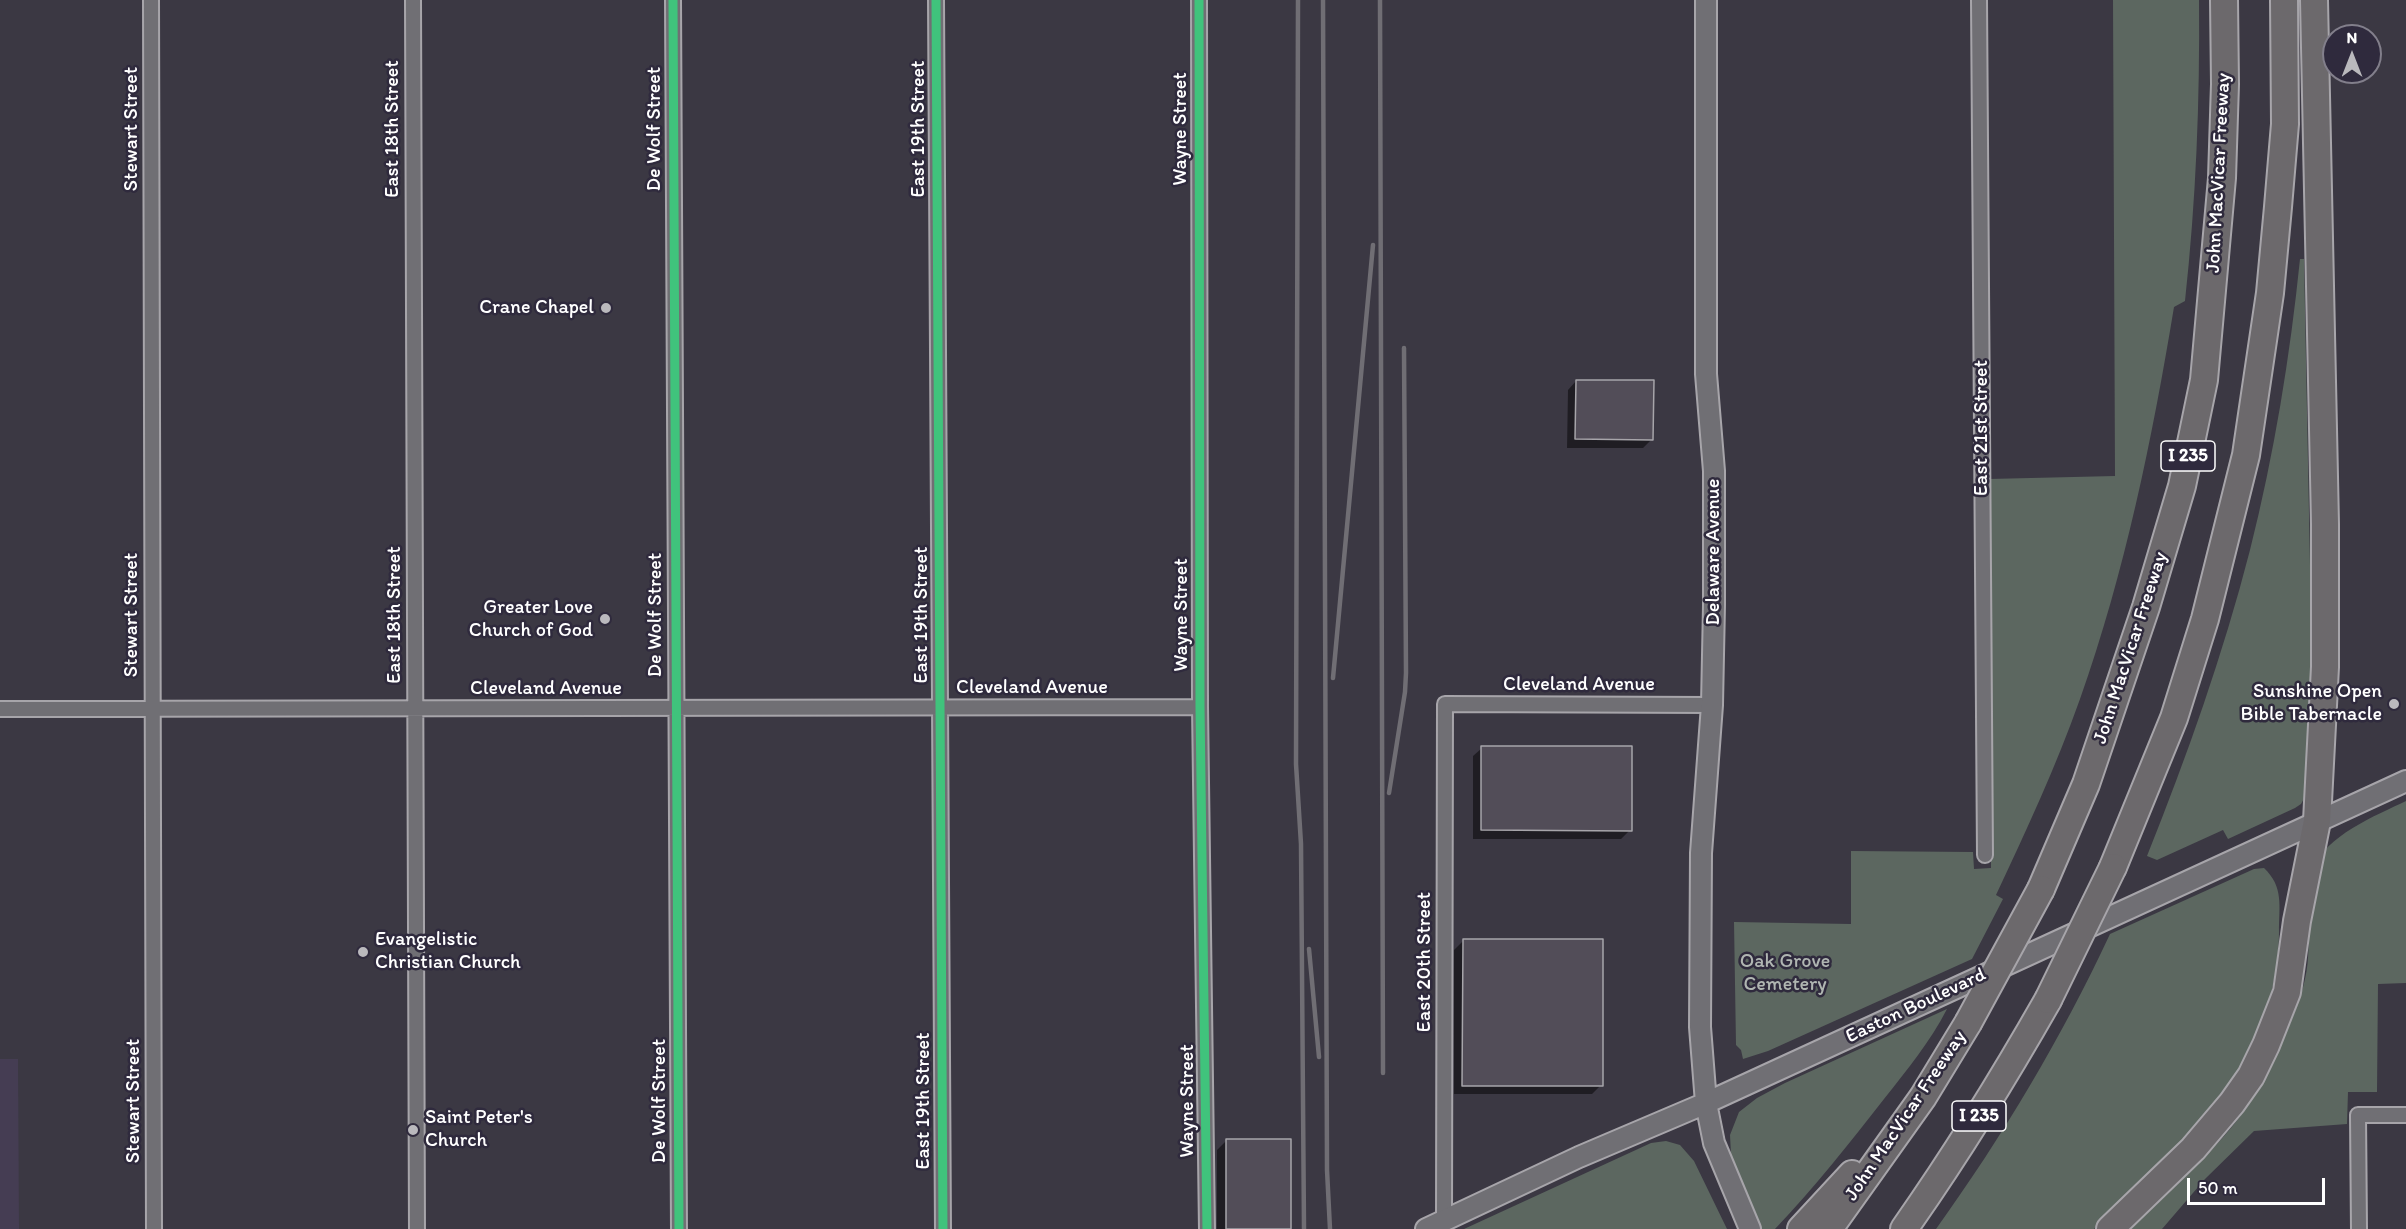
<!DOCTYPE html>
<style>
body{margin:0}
#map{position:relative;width:2406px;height:1229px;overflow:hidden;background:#3b3843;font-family:Itim,sans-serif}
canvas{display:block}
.north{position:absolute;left:2322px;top:24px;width:60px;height:60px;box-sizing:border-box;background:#2f2a3d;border:2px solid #827f8b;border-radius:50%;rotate:0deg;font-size:16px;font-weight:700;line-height:24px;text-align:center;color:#fff}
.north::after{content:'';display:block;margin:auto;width:21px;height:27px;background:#bab9bd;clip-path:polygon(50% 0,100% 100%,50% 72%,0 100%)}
.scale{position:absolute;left:2187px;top:1178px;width:138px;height:27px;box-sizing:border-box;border:3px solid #fff;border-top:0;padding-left:8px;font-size:18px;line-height:21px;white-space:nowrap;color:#fff;-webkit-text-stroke:4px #2f2a3d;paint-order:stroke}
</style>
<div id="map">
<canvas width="2406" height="1229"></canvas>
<div class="north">N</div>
<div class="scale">50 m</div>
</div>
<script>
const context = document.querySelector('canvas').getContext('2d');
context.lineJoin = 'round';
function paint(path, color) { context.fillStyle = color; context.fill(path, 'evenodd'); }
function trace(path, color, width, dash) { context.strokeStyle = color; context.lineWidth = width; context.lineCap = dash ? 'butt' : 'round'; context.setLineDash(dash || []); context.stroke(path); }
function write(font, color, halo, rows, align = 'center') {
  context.font = font + ' Itim,sans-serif'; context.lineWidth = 5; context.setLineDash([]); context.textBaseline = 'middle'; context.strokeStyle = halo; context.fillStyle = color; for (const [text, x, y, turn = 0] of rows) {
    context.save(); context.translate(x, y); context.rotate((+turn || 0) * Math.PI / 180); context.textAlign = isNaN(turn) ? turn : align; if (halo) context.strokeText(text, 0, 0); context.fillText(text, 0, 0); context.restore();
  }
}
const built = new Path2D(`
 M0,1059h18l1,170h-19z`);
const green = new Path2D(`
 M2113,0h86c1,101 -3,201 -14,301l-11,6c-22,133 -49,265 -94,392 -24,68 -54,132 -84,196l7,4 -31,60 -204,92 -25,8 -2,-9 -5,-5 -2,-123 117,2v-73l122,1 1,17 17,-1 -2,-389 126,-3z
 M2300,259h4l8,408 -5,126 -6,11 -6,4 -67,31 -5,-9 -66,30 -10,-4c40,-100 76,-201 103,-306 24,-95 40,-193 50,-291z
 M2406,801v182l-28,1 -1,108h-29l-1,32 -93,7 -49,48 -43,50h-31c44,-43 107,-97 135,-153 13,-26 33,-69 39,-97 5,-20 3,-43 4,-64 0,-15 0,-30 4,-45 11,-34 64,-55 93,-69z
 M2264,868c20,19 15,38 15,64 0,41 -14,100 -36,136 -13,23 -34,44 -52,64 -31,34 -63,66 -97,97h-158c67,-93 126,-192 174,-295l144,-65z
 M1947,1009c-17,33 -40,61 -63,90 -35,45 -70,89 -109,130h-13l-22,-48 -9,-27 -1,-19 9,-23 18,-14 28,-15z
 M1666,1141l14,4 14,16 33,68h-263l187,-86z`);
const shadow = new Path2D(`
 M1576,381l76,58 -9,9h-76l1,-58z
 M1482,748l148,82 -9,9h-148v-83z
 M1463,941l138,144 -9,9h-138v-144z
 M1226,1141l63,88h-72v-79z`);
const building = new Path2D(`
 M1576,380h78l-1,60 -78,-1z
 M1481,746h151v85l-151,-1z
 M1463,939h140v147h-141z
 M1226,1139h65v90h-65z`);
const minor = new Path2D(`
 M151,0l3,1229
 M413,0l4,1229
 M673,0l6,1229
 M936,0l7,1229
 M1199,0l1,707 7,522
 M1979,0l6,855
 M0,709l1200,-2
 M1444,1220l1,-516 267,1
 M2359,1229l-1,-114h48`);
const secondary = new Path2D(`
 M1706,0v374l8,97v134l-2,100 -11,148 -1,174 6,76 8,40 36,86
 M1426,1229l153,-72 127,-54 700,-322`);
const motorway = new Path2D(`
 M2113,867l61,-149 31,-99 41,-164 24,-162 8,-86 7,-83 -1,-124
 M2041,889l45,-105 60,-177 36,-121 22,-106 18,-202 3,-94 -1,-84
 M1801,1229l51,-55
 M1829,1229l94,-132 45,-74
 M1904,1229c52,-74 99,-150 144,-229
 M2110,1229l83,-80 39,-46 19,-27 15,-31 21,-53 10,-71 20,-100 8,-154v-143l-11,-524`);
const rail = new Path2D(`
 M1298,0l-2,764 5,80 3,385
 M1323,0l4,1170 3,59
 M1380,0l3,1073
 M1333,678l40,-433
 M1389,793l16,-101 1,-19 -2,-325
 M1309,949l10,108`);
const motorwayBridge = new Path2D(`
 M2048,1000l65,-133
 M1968,1023l73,-134`);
const cycleway = new Path2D(`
 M673,0l6,1229
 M936,0l7,1229
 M1199,0l1,707 7,522`);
const markers = [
 [606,308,6,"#bab9bd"],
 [605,619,6,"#bab9bd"],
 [2394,704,6,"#bab9bd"],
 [363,952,6,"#bab9bd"],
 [413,1130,6,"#bab9bd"]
];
const shields = [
 [2188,456,54],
 [1979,1116,54]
];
const shieldNames = [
 ["I 235",2188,456],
 ["I 235",1979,1116]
];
const streetNames = [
 ["Stewart Street",132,129,-90],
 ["East 18th Street",393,129,-90],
 ["De Wolf Street",655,129,-90],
 ["East 19th Street",919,129,-90],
 ["Wayne Street",1181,129,-90],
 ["John MacVicar Freeway",2219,173,-87],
 ["East 21st Street",1982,428,-90],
 ["Delaware Avenue",1714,552,-90],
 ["Stewart Street",132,615,-90],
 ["East 18th Street",395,615,-90],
 ["De Wolf Street",656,615,-90],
 ["East 19th Street",922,615,-90],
 ["Wayne Street",1182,615,-90],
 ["John MacVicar Freeway",2131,648,-72],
 ["Cleveland Avenue",1579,685],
 ["Cleveland Avenue",1032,688],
 ["Cleveland Avenue",546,689],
 ["East 20th Street",1425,962,-90],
 ["Easton Boulevard",1916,1006,-25],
 ["Stewart Street",134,1101,-90],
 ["De Wolf Street",660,1101,-90],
 ["East 19th Street",924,1101,-90],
 ["Wayne Street",1188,1101,-90],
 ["John MacVicar Freeway",1906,1116,-56]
];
const poiNames = [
 ["Crane Chapel",594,308],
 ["Greater Love",593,608],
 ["Church of God",593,631],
 ["Sunshine Open",2382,692],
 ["Bible Tabernacle",2382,715],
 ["Evangelistic",375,940,"left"],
 ["Christian Church",375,963,"left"],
 ["Saint Peter's",425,1118,"left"],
 ["Church",425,1141,"left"]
];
const parkNames = [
 ["Oak Grove",1785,962],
 ["Cemetery",1785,985]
];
paint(built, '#453d53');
paint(green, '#5c6760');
paint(shadow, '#0007');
paint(building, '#524d58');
trace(building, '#a7a5aa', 1.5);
trace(minor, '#a7a5aa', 18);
trace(secondary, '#a7a5aa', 24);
trace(motorway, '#a7a5aa', 30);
trace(minor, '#706f74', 14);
trace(secondary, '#706f74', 20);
trace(motorway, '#6c696c', 26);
trace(rail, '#706e74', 4.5);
trace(motorwayBridge, '#a7a5aa', 30, []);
trace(motorwayBridge, '#6c696c', 26);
trace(cycleway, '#40c37c', 9);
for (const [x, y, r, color] of markers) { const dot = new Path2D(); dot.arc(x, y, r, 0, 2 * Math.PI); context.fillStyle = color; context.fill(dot); trace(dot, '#2f2a3d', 2); }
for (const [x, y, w] of shields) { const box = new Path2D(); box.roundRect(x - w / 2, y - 15, w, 30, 4.5); context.fillStyle = '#2f2a3d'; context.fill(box); trace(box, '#fff', 1.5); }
write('bold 18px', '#fff', null, shieldNames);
write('20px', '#fff', '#2f2a3d', streetNames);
write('20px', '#fff', '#2f2a3d', poiNames, 'right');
write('20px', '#b0b6b2', '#2f2a3d', parkNames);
</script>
